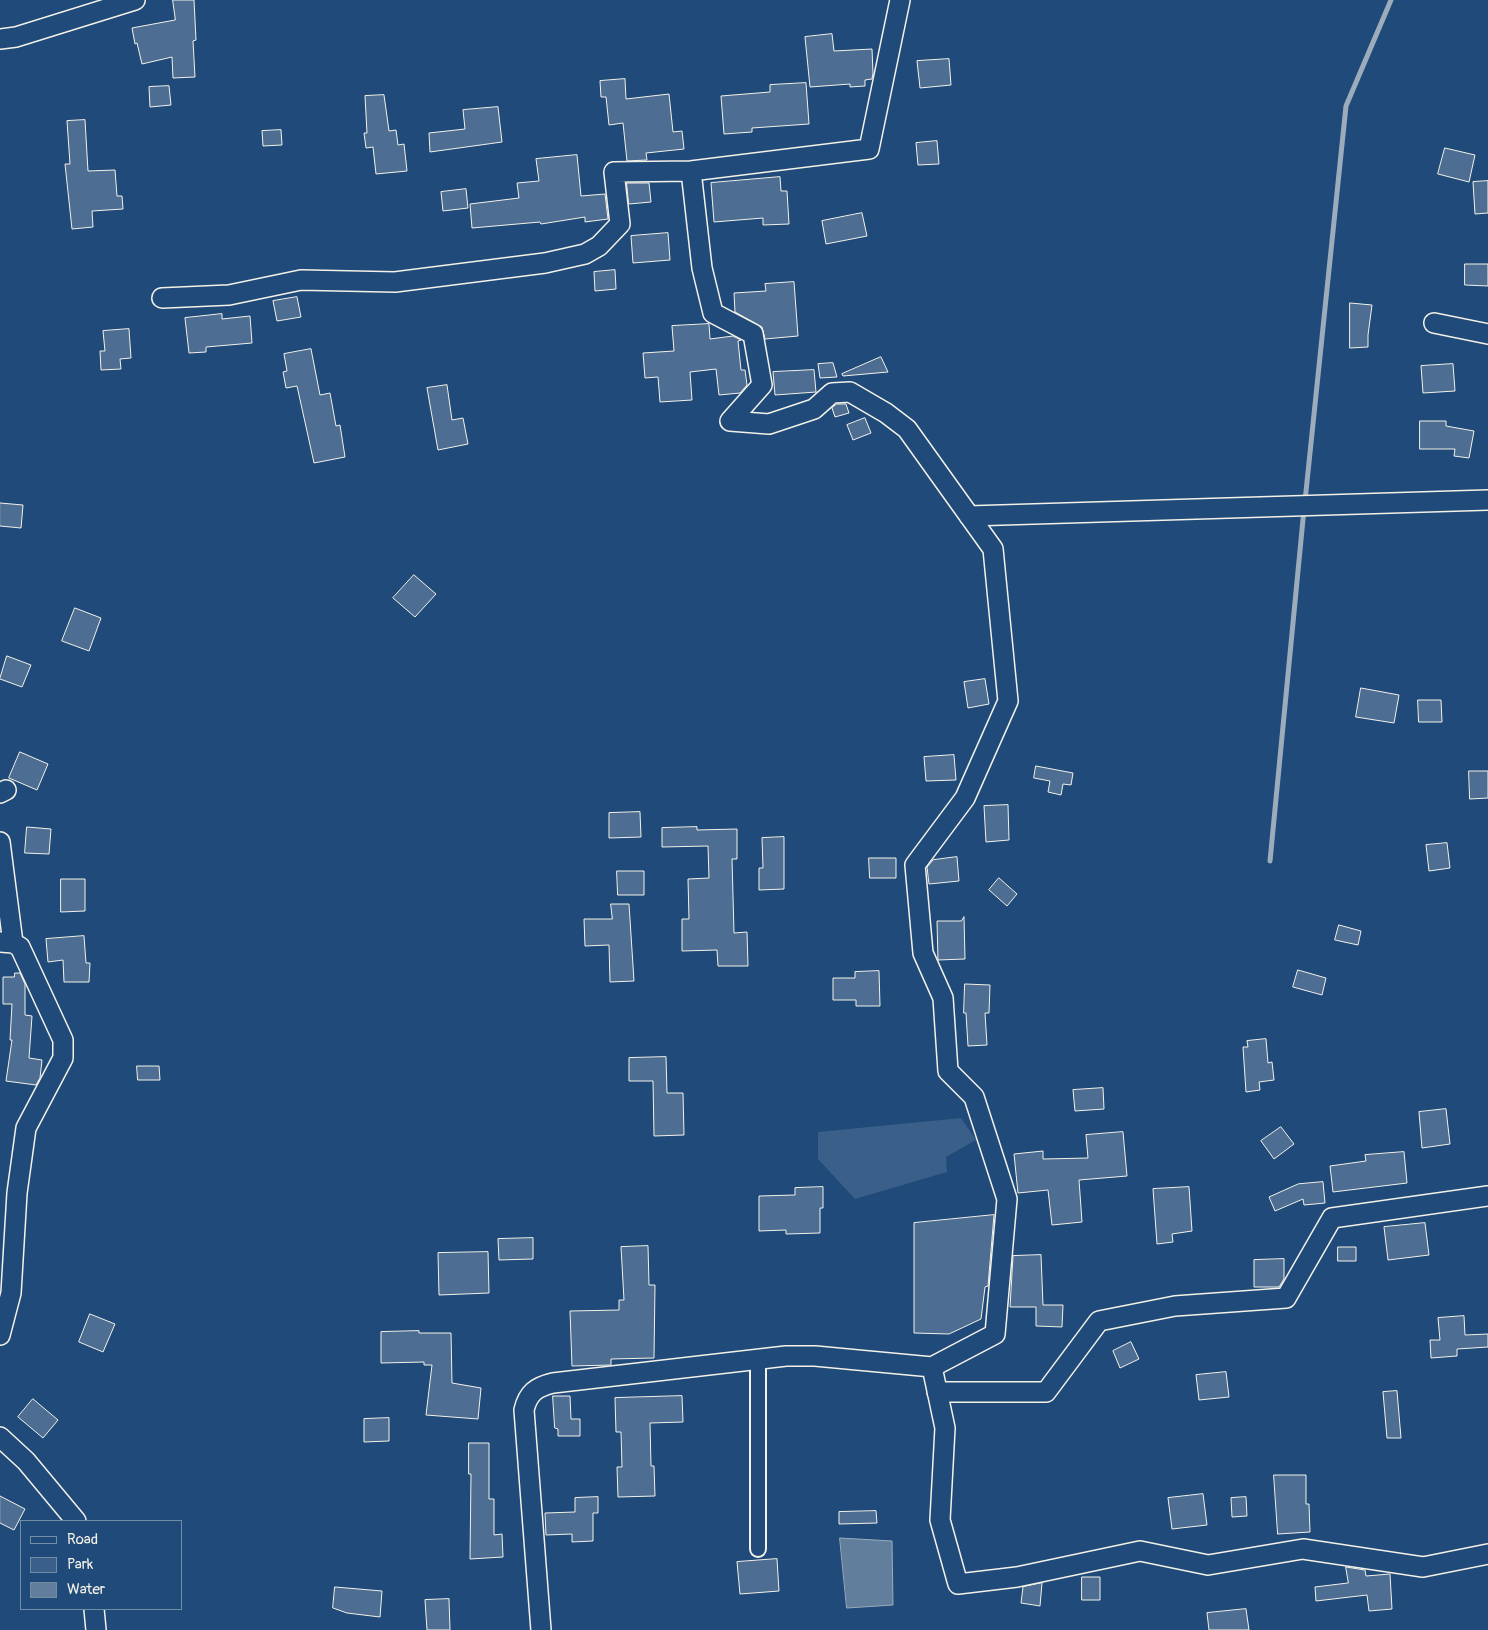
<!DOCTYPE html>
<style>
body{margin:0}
#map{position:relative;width:1488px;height:1630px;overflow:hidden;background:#1f4a7a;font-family:Pangolin,sans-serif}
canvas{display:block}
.legend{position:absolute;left:20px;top:1520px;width:162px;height:90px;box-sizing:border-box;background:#1f4a7a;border:1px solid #748da6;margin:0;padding:6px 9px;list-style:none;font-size:15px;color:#f4f1e8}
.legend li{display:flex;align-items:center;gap:10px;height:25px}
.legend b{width:25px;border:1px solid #748da6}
</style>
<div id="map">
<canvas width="1488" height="1630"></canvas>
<ul class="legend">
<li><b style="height:6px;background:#1f4a7a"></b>Road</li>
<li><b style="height:14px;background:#3a5f88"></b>Park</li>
<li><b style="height:14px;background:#627e9d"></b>Water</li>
</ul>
</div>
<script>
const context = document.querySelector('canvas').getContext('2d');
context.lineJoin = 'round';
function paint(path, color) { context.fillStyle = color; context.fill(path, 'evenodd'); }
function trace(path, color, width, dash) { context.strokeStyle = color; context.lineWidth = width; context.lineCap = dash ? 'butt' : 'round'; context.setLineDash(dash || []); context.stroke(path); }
const green = new Path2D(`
 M961,1118l15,22 -30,17 1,15 -92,27 -37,-40v-27z`);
const water = new Path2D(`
 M840,1538l52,3 1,64 -46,3z`);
const stream = new Path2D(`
 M1305,501l41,-395 45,-106
 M1270,861l34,-352`);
const building = new Path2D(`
 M173,0h21l2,40 -3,1 2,36 -22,1 -1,-21 -30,7 -5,-21 -2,1 -3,-16 43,-8z
 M832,34l2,17 38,-2 1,24 -1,6 -7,1v6l-15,1v-3l-40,3 -5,-50z
 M949,59l2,26 -31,3 -3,-27z
 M625,79l1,20 43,-5 4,38 9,-1 2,18 -38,4 1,7 -20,1 -4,-38 -14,2 -3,-28h-5l-1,-16z
 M806,83l3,41 -57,4v4l-28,2 -3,-38 49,-4v-7z
 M169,86l2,19 -21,2 -1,-20z
 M384,95l5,36 7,-1 2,15 6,-1 3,27 -31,3 -3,-27 -7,1 -2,-15h3l-2,-37z
 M498,107l4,35 -72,10 -1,-19 36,-4 -2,-19z
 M85,120l3,51 27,-1 2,26h5l1,13 -31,2 1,16 -21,2 -7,-65h5l-3,-43z
 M281,130l1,15 -19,1 -1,-15z
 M937,141l2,23 -21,1 -2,-22z
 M1445,148l30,7 -6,27 -31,-8z
 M577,155l4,41 24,-2 3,25 -23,3v-5l-44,7 -1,-2 -68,6 -2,-24 49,-6 -2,-15 22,-2 -3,-22z
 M780,177l1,14h6l2,33 -26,1v-7l-49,4 -3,-39z
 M1488,181v32l-13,1 -2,-32z
 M627,183h22l2,19 -22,2z
 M466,189l2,19 -25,3 -2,-19z
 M862,213l5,23 -41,8 -4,-23z
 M668,233l2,27 -37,3 -2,-27z
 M1465,264h23v22l-23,-1z
 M615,270l1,19 -21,2 -1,-19z
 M794,282l4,54 -33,3 -3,-12 -27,-15 -1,-19 32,-2 -1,-7z
 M297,297l4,20 -24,4 -4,-20z
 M1350,303l22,2 -4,30v12l-18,1z
 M222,314v5l28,-3 2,27 -46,4v5l-17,1 -4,-35z
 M709,324l1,15 23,-3 8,4 -3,1 3,29h4l2,15 -7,8 -21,2 -3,-26 -26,3 2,28 -32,2 -2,-25 -13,1 -2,-25 31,-2 -2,-25z
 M129,329l2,29 -11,1 1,10 -20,1 -1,-19h5l-2,-20z
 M311,349l9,46 10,-2 6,33 4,-1 5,32 -31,6 -17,-77 -11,2 -3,-16 4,-1 -3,-17z
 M881,357l7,15 -45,4 -1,-2z
 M833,363l4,14 -17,1 -2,-14z
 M1453,364l2,27 -32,2 -2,-27z
 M814,370l2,22 -41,3 -2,-23z
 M447,385l5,35 11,-2 5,26 -30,6 -11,-62z
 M837,404h9l3,9 -14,4 -3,-9z
 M865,418l6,15 -18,7 -6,-15z
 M1420,421h26v5l28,5 -5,27 -15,-2 1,-7h-35z
 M0,503l23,2 -2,23 -21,-2z
 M414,575l22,19 -21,23 -22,-19z
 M75,608l26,10 -12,33 -27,-10z
 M7,656l24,9 -9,22 -22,-8z
 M985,679l4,25 -21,4 -4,-26z
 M1361,688l38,7 -5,28 -38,-6z
 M1418,700h23l1,22h-23z
 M20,752l28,12 -11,26 -28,-12z
 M954,755l2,25 -30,1 -2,-24z
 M1036,766l37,7 -2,12 -8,-1 -2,11 -13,-3 2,-11 -16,-3z
 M1469,771h19v27l-18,1z
 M1008,805l1,35 -23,2 -2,-36z
 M640,812l1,25 -32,1v-25z
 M27,827l24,2 -2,25 -24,-1z
 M697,827v3l40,-1v30h-5l2,74 13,-1 1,34h-30l-1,-16 -35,1v-32h7l-1,-40 21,-1 -1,-32 -46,1v-19z
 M784,837v52l-25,1v-22h4l-1,-30z
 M1447,843l3,25 -21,3 -3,-26z
 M957,857l2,24 -30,3 -2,-17 6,-7z
 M869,858h27v20h-26z
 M617,871h27v24h-26z
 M999,878l18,16 -10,12 -18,-16z
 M61,879h24v32l-24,1z
 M611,904h18l5,77 -24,1 -1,-37 -24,1 -1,-27h28z
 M964,917l1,42 -27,1 -1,-39h24z
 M1339,925l22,6 -3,14 -23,-5z
 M84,936l2,27h4l-1,19h-25l-1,-22 -15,2 -2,-23z
 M1298,970l28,8 -4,17 -29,-8z
 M879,971l1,35h-24v-6h-23v-22h22v-6z
 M15,973h5l5,11v31l7,1 -3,42 13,2 -2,18 -4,7 -30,-4 6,-41h-2l2,-36h-9v-27h11z
 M965,984l25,1 -1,28h-4l2,32 -19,1 -2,-33h-2z
 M1266,1039l2,24 4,-1 2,18 -15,2 1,8 -14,2 -3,-45h5l-1,-6z
 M666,1057l1,36h16l1,42 -30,1 -1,-55h-24v-23z
 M137,1066h22l1,14h-22z
 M1103,1088l1,21 -29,2 -2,-21z
 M1446,1109l4,35 -28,4 -3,-36z
 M1281,1127l13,17 -20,15 -13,-18z
 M1123,1132l4,44 -48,4 3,42 -30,3 -4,-35 -30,3 -4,-39 29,-3v8l45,-1 -2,-23z
 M1404,1152l3,31 -74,9 -3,-26 36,-5 -1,-6z
 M1323,1182l2,21 -21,2 -1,-6 -28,12 -6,-14 29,-13z
 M823,1187v21h-3v25l-34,1v-4l-27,1v-35l36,-1v-7z
 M1189,1187l3,44 -20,3 1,8 -16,2 -4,-55z
 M994,1215l-6,71 -3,1 -4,32 -32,15 -35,-1v-110z
 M1425,1223l4,32 -41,5 -4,-33z
 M533,1238v21l-34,1 -1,-21z
 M648,1246l1,39h6l-1,73 -43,1v6l-39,1 -2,-55 49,-1v-10h5l-3,-53z
 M1338,1247h18v14h-18z
 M488,1252l1,41 -50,2 -1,-42z
 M1041,1255l2,50h20l-1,22 -26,-1v-19h-26l3,-51z
 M1284,1259v20l-5,8h-25v-27z
 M90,1314l25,10 -12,28 -24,-10z
 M1464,1316l1,19 23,-1v13l-31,2v7l-26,2 -1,-18h10l-2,-22z
 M419,1331v2h32l1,50 29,5 -3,31 -52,-4 6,-50h-8v-3l-43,1v-31z
 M1131,1342l8,17 -19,9 -7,-17z
 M1226,1372l3,25 -30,3 -3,-25z
 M1397,1391l4,47h-14l-4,-46z
 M553,1396h17l1,23h9v17h-22v-7l-3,-1z
 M682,1396l1,26 -33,1 1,43h3l1,30 -37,1 -1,-30h5l-1,-35h-5l-1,-34z
 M33,1399l25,21 -15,18 -25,-21z
 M389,1418v23l-25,1v-23z
 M469,1443h20v56h5v36l8,-1 1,23 -33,2 1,-85h-2z
 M1274,1475h32v29h3l1,28 -32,2z
 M1203,1494l4,31 -35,4 -4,-31z
 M0,1496l25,13 -11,21 -14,-7z
 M598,1497v16h-5v28l-21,1v-8l-26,1 -1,-22 30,-1v-14z
 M1246,1497l1,19 -15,1 -1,-19z
 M876,1511l1,12 -38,1v-12z
 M777,1559l2,32 -39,3 -3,-32z
 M1346,1567l19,3 1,6 24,-2 2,35 -23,2 -2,-16 -51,6 -1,-14 33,-4z
 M1082,1577h18v23h-18z
 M1042,1583l-2,23 -19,-3 2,-16z
 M335,1587l47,4 -2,26 -33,-4 -14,-5z
 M449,1599l1,31h-23l-2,-30z
 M1246,1609l3,21h-40l-2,-17z`);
const pedestrian = new Path2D(`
 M758,1359v190`);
const minor = new Path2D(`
 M0,39l16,-2 119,-37
 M691,171l11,97 11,45 40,21 9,51 -32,36 39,3 45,-15 18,-16 18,-1 36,21 21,16 86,120 15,152 -43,97 -50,67 8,88 20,45 5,73 26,26 33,102 -12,135 -63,33
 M162,298l67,-3 72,-15 94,2 150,-19 40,-9 14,-8 21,-22 -6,-52 77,-1 178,-22 31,-149
 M1434,323l54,11
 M969,516l519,-16
 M0,793l6,-3
 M0,842l13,101
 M0,942l13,1 7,4 43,93v18l-37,70 -9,65 -6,100 -11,42
 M937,1392h109l53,-71 76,-15 111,-8 46,-80 156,-22
 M0,1437l26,24 50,60
 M94,1609l2,21
 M541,1630l-17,-220c4,-17 12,-23 29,-27l233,-27h29l117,11 13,61 -5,92 18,64 59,-7 123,-26 68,14 95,-16 120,18 65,-13`);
paint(green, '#3a5f88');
paint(water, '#627e9d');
trace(water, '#9cacbb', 1);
trace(stream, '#9cacbb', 5);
paint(building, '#4d6e92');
trace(building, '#f4f1e8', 1);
trace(pedestrian, '#f4f1e8', 18);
trace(minor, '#f4f1e8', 22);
trace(pedestrian, '#1f4a7a', 14);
trace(minor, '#1f4a7a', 19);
</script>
